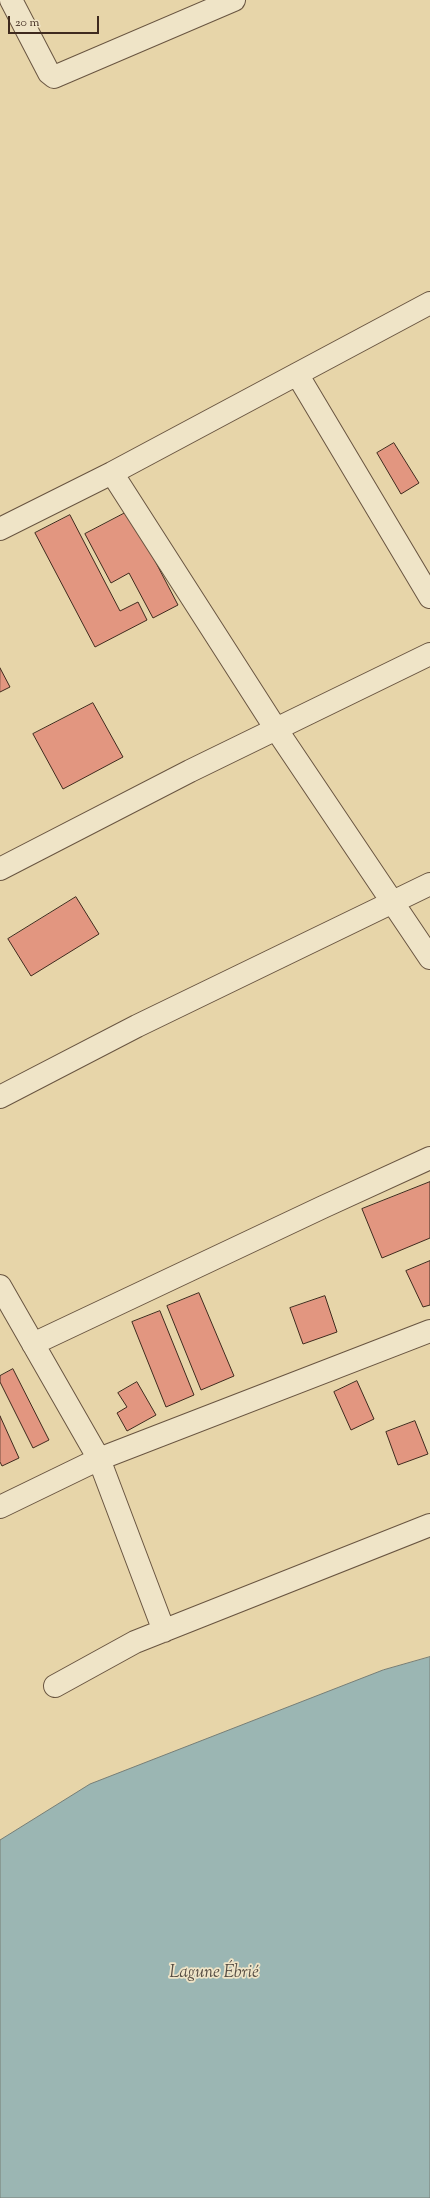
<!DOCTYPE html>
<meta charset="utf-8">
<style>
body{margin:0}
#map{position:relative;width:430px;height:2198px;overflow:hidden;background:#e7d5a9;font-family:"Sorts Mill Goudy",serif}
canvas{display:block}
.scale{position:absolute;left:8px;top:16px;width:91px;height:18px;box-sizing:border-box;border:2px solid #3f2a1e;border-top:0;padding-left:5px;font-size:12px;line-height:14px;white-space:nowrap;color:#3f2a1e;-webkit-text-stroke:3px #efe4c7;paint-order:stroke}
</style>
<div id="map">
<canvas width="430" height="2198"></canvas>
<div class="scale">20 m</div>
</div>
<script>
const context = document.querySelector('canvas').getContext('2d');
context.lineJoin = 'round';
function paint(path, color) { context.fillStyle = color; context.fill(path, 'evenodd'); }
function trace(path, color, width, dash) { context.strokeStyle = color; context.lineWidth = width; context.lineCap = dash ? 'butt' : 'round'; context.setLineDash(dash || []); context.stroke(path); }
function write(font, color, halo, rows, align = 'center') {
  context.font = font + ' "Sorts Mill Goudy",serif'; context.lineWidth = 3.5; context.setLineDash([]); context.textBaseline = 'middle'; context.strokeStyle = halo; context.fillStyle = color; for (const [text, x, y, turn = 0] of rows) {
    context.save(); context.translate(x, y); context.rotate((+turn || 0) * Math.PI / 180); context.textAlign = isNaN(turn) ? turn : align; if (halo) context.strokeText(text, 0, 0); context.fillText(text, 0, 0); context.restore();
  }
}
const water = new Path2D(`
 M430,1657v541h-430v-358l90,-56 293,-114z`);
const building = new Path2D(`
 M394,443l25,40 -18,11 -24,-41z
 M129,511l49,94 -25,13 -24,-45 -18,10 -26,-49z
 M70,515l50,96 18,-9 9,18 -52,27 -60,-114z
 M0,668l10,19 -10,5z
 M93,703l30,54 -60,32 -30,-55z
 M76,897l23,37 -68,42 -23,-37z
 M430,1182v56l-48,20 -20,-49z
 M430,1261v44l-7,2 -17,-36z
 M199,1293l35,83 -33,14 -34,-84z
 M325,1296l12,36 -34,12 -13,-36z
 M160,1311l34,84 -28,12 -34,-85z
 M13,1369l36,71 -16,8 -33,-66v-6z
 M357,1381l17,38 -23,11 -17,-38z
 M137,1382l19,33 -29,16 -10,-18 10,-6 -9,-14z
 M0,1416l19,42 -17,8 -2,-4z
 M415,1421l13,33 -30,11 -12,-33z`);
const minor = new Path2D(`
 M11,0l38,73 5,4 180,-77
 M297,374l133,223
 M112,473l164,256 154,229
 M0,529l112,-56 318,-170
 M0,869l190,-98 240,-117
 M0,1097l137,-71 293,-142
 M0,1286l99,173 65,172
 M33,1344l290,-137 107,-49
 M0,1507l99,-48 331,-128
 M55,1686l80,-44 295,-117`);
const waterNames = [
 ["Lagune Ébrié",214,1974]
];
paint(water, '#9bb6b3');
trace(water, '#767e77', 1);
paint(building, '#e29680');
trace(building, '#3f2a1e', 1);
trace(minor, '#695541', 24);
trace(minor, '#efe4c7', 22);
write('italic 17px', '#564d43', '#efe4c7', waterNames);
</script>
